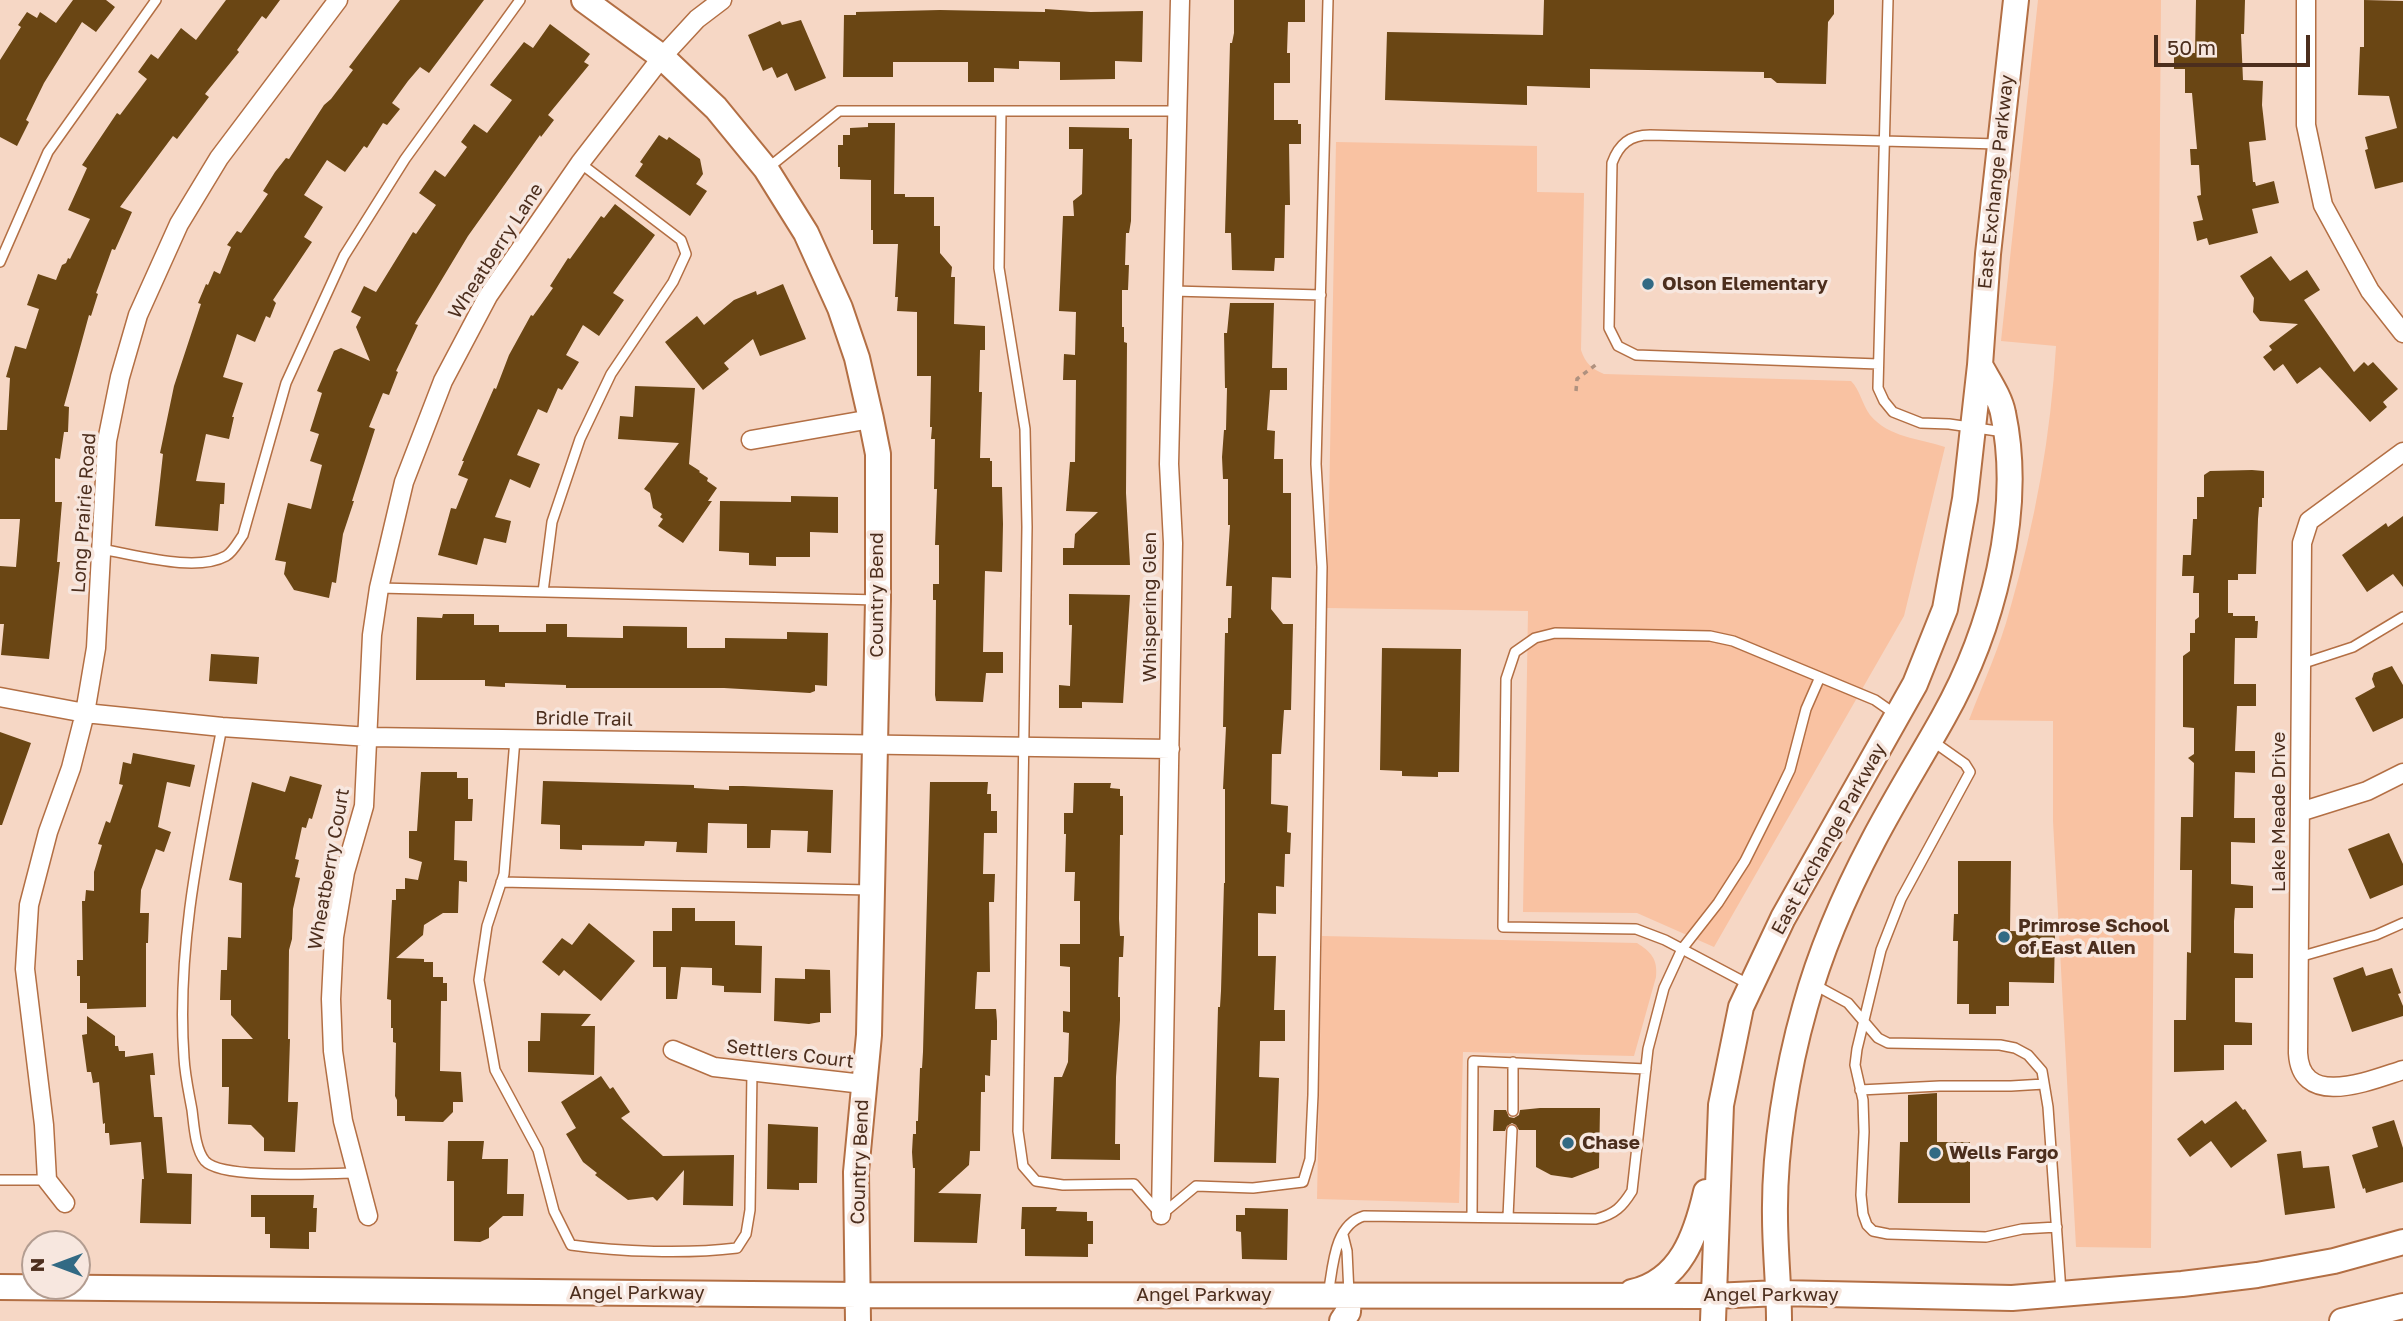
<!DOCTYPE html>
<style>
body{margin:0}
#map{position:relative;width:2403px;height:1321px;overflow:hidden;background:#f6d7c5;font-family:"Golos Text",sans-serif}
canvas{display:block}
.north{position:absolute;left:21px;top:1230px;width:70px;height:70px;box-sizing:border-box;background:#f7e7df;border:2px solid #b39d91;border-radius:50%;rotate:270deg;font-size:19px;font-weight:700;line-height:28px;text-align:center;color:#4c2e1d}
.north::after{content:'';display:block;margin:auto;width:24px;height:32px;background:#326a84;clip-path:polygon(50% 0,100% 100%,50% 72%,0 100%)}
.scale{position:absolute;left:2154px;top:35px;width:156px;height:32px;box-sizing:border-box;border:4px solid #4c2e1d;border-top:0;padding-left:9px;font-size:21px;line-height:24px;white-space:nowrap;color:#4c2e1d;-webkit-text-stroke:5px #f7e7df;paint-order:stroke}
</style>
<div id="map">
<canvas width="2403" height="1321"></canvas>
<div class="north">N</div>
<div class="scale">50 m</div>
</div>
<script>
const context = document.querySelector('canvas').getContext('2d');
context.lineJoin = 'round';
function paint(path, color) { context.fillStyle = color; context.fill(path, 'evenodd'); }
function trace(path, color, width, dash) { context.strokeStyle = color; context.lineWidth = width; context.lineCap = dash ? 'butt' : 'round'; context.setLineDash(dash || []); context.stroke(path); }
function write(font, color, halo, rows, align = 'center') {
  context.font = font + ' "Golos Text",sans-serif'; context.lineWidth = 7; context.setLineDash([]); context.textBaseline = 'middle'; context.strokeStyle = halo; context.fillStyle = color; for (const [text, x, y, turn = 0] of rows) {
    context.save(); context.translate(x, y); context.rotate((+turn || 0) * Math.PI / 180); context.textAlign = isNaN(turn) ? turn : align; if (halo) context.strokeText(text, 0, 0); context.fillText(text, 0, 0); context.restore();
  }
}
const green = new Path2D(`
 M2038,0h123l-10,1248 -75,-1 -23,-426v-100l-84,-1c14,-37 31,-73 41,-111 25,-86 41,-174 46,-263l-55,-5z
 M1336,142l201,4v46l47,1 -3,157c4,13 11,19 23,24l247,7c9,9 11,23 19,34 19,23 49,23 75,32l-41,169 -190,331 -77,-34 -114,-1 5,-301 -201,-3z
 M1322,936l315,7c14,9 21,16 19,34l-22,79 -171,-4 -4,151 -142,-4z`);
const building = new Path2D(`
 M73,0h33l9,7 -19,25 -14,-10 -38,61 -18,37 3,2 -12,24 -17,-9v-77l21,-33 -3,-2 9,-13 10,6 3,-6 16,11z
 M226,0h54l-14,19 -4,-3 -25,34 2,2 -34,42 4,3 -32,42 -4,-3 -53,71 12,5 -17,38 -3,-1 -13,36 -3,8 2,1 -7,22 -2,-1 -25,91 5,1 -1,25h-4l-4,27 -5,-1v44h7l-5,60h3l-11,97 -48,-4 3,-31h-4v-58l16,1 4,-48h-20v-89h7l3,-52 -4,-1 9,-31 11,3 13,-40 -12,-4 4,-11 7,-20 18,6 6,-15 4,-2 2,-5 2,1 20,-40 -22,-9 19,-42 -5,-3 35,-52 3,2 27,-36 -9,-7 13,-18 7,5 23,-31 15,12z
 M400,0h84l-55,73 -9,-6 -12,14 -16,22 8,6 -13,16 -4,-2 -16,25 -3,-2 -19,26 -18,-12 -23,35 19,12 -19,30 8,5 -39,58 3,3 -6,15 -4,-2 -11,26 -18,-8 -14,43 20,6 -11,34h2l-5,22 -23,-5 -10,47 29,2 -1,21h-4l-2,27 -63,-5 8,-72 -3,-1 14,-67 27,-82 -3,-1 8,-19 2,1 6,-14 6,3 11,-27 -4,-2 10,-14 4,2 27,-39 -5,-3 12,-19 11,-14 3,1 35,-54 7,-6 22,-29 -4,-3z
 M1234,0h71v22h-17l-1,31h3v30h-16v37h24v4h3v20h-12l1,61h-5l-1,53h-9l-1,13 -42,-1 -1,-37h-6l5,-190h2l2,-10z
 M1544,0h290v14l-6,8 -2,62 -49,-1 -6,-5h-7v-6l-174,-3v19l-63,-2v19l-142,-5 2,-68 156,3z
 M2196,0h49l-1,34h-3l2,46 20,1 -1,24 4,35 -17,2 4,40h2l1,4 18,-5 5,22 -27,6 6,24 -49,12 -2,-7 -10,3 -4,-19 10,-2 -6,-24 4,-1 -2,-30h-8l-1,-16h7l-5,-56h-7v-24h-11v-16h21z
 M2364,0l39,1v181l-28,7 -10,-39 3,-1 -3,-12 32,-9 -8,-32 -31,-1 2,-48h4z
 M1045,9l46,3 52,-1 -1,51 -27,-1v18l-55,1v-18l-41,-1v8l-25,-1v14h-26v-20h-75v15h-50l1,-62h12v-3l84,-2 105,2z
 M801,20l25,58 -31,13 -8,-18 -10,5 -5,-11 -9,4 -15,-36 32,-14 2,4z
 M550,24l40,30 -6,8 5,3 -41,50 6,5 -13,17 -1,-2 -72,101 -53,88 3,1 -22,46 2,1 -9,23 -6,-2 -14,34 6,2 -23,72h2l-11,33 -7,49 -4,-1 -3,16 -35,-8 -10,-16 2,-12 -11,-2 13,-57 23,6 11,-44 -12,-4 9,-27 -9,-3 12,-38 -5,-2 17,-40 7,-3 29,13 -14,-34 5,-10 -10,-5 13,-26 12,6 37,-60 3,2 20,-29 -17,-12 16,-23 10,7 22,-30 -6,-5 13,-18 13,9 25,-33 -22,-15 34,-43 9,6z
 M868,123h27l-1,71h11v3h29v29h6v27l12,14 -1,10h4l-1,47 31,2v24h-5l-1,42h3l-2,66h10v3h2v26h10l1,37 -1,48 -17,-1 -2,81h20v21h-17l-3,29 -47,-1 -1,-6 1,-95h-3v-16h6v-39h-4l2,-56h-3l1,-50h-4l1,-12h-2l1,-51h-14v-64l-20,-1 1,-14h-3l3,-53h-25v-14h-2v-50l-31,-1v-12h-2v-22h5v-10h7v-7l18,-1z
 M1069,127l60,1v11h3l-1,82 -2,12h-3l-1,32h4l-1,25h-6v37h2v15l3,1 -1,150 4,72h-67v-17h11l1,-14 23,-22 -32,-1 4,-49h5l1,-82h-13l1,-26 11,1 1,-43 -17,-1 4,-95h11l-1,-15 9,-7 1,-45h-14z
 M659,135l8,5 2,-3 31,22 3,15 -7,10 11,7 -17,25 -55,-40 8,-12 -3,-2z
 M615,204l40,31 -42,58 11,7 -25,36 -16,-11 -17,30 13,7 -17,28 -4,-2 -11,25 -9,-4 -21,46 23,9 -10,24 -20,-9 -15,38 16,4 -5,22 -22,-5 -7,27 -39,-10 13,-47 5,1 12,-30 -10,-4 6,-14h-2l32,-73 2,1 13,-34 22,-40 2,1 20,-28 -3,-2 18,-28 2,1 31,-43 3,2z
 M2271,256l19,25 17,-11 13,20 -16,10 50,72 10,-10 4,4 5,-4 25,27 -15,13 4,5 -17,15 -50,-55 -23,17 -14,-20 -9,7 -11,-14 9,-7 -3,-4 29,-22 -38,-3 -7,-9 1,-14 -14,-22z
 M783,284l23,55 -46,17 -7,-17 -29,24 5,6 -26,21 -38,-48 32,-26 7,9 30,-25 22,-9 1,4z
 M1230,303h44l-2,65h15v22h-17l-3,40 8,1 -1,28h9v34h8v85l-19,-1 -1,32 12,15h10l-2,86h-7l-3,44h-9l-1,50 17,2 -1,26 4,1 -1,21h-5l-1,33 -8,-1v28l-18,-1v43h18l-2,54h11v31h-25l-1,36 20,1 -3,85 -62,-1 4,-155h2l1,-16 3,-108h1v-94h-2l3,-62h-3l2,-94h3v-15h3l1,-32h-6l4,-61h-2v-46h-5l-1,-22 2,-27h2l1,-42h-2l-1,-55h3z
 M635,386l60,2 -6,76 11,7 -1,1 9,6 -1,3 10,7 -9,13h4l-29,42 -25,-17 5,-7 -3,-2 2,-3 -9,-6 -3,-15 -6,-4 35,-46 -61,-4 2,-23 13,1z
 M2252,470l12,1v27h-2v9h-3l-1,12 -2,55h-18v6h-10v33h5v3h22v5h3l-1,17h-22l-1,46h22v22h-19l-2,45h20v22l-20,-1 -1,46h21v25l-24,-1v42l22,2v22h-18l-1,13v32l19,1v24h-18v44l17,1v22h-28v25l-50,2v-52h12l1,-68 4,1 1,-83h-12l1,-53h12l1,-54 -6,-5 6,-4v-26l-11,-1v-71l7,-5v-18h5v-13l4,-3v-24h-6l1,-17h-12l1,-21h8l2,-36h4v-22h7v-22l6,-4z
 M791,496l47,1v36l-28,-1v25h-34v9l-27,-1v-12l-30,-2 1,-50 71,1z
 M2403,516v71l-10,-13 -26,18 -25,-37 44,-32 2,4z
 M1069,594l61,1 -7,108 -41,-1v6h-23v-23l11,1 2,-61h-3z
 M443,614h31v11h25v7h47v-8h21v13l56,1v-12l64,1v21h38v-10l62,1v-7l41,1 -1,53 -12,-1v6l-5,2 -86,-5h-158v-3l-61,-2v4l-20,-1v-6h-69l1,-63 25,1z
 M1382,648l79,1 -2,123h-21v5l-36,-1v-5l-22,-1z
 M211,654l48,3 -2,27 -48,-3z
 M2392,666l11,19v33l-30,14 -18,-34 20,-11 -3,-8 2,-6z
 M0,732l31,11 -29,82h-2z
 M133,753l62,12 -5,22 -23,-5 -9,45 13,5 -7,20 -8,-3 -15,41 -1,23h9l-1,30h-2v64l-59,2v-6h-7v-27h-3v-16h6l-1,-59h3l1,-11 8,1v-19l8,-27 -4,-1 8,-23 4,2 13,-38 -4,-1 4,-22 8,2z
 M421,772h36v6h11v21h5l-1,22h-17l-1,39 13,1v21l-8,-1 -1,32h-15l-19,12 -1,10 -27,23 28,1v3h9v15h10v6h4v18h-6l-1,70 21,1 2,30h-10v10l-10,10 -38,-1v-5h-8v-16l-2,-4 1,-53 -3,-1v-14h-2v-28l-4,-1 5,-99h4v-11h9v-11l13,2 4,-18 -13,-4v-27h8z
 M290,776l32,9 -10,34 -3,-1 -3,10 -4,-1 -7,32 4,1 -4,17 5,1 -7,31 -1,30 -3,11 -1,89h2l-2,63h10l-3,50 -31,-1v-13l-13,-13 -23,-1 1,-37h-7v-48h31l-22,-24v-15h-11l1,-30h6l1,-33 13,1 1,-55 -13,-3 23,-98 33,10z
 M543,781l151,4v3l35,2v-4h14l90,4 -2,63 -24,-1 1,-21 -37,-1 -1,18h-23v-24l-39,-1 -1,30 -31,-1 1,-10 -32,-1 -1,5 -62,-1v5l-22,-1v-24l-19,-1z
 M930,782h58l-1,12h4v17h6v22h-13l-1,41h12l-1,28h-5l1,70h-13l-2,37h21l1,12v19h-6l-1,36 -5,-1v17h-4l-1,59h-10l-1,14 -31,28 43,1 -4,49 -63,-1 1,-74h-2l-1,-16 1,-18h3v-13h2l2,-53h2l1,-16z
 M1074,783h37l-1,5 10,1v7h3v39h-3l-1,84 1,17h4l-1,21h-4l-1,40h2v23l-4,57 -1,67h5v16l-69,-1 3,-82h8l6,-15 1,-29 -6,-1v-21l7,1v-45l-10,-1v-22h20v-43h-6l1,-29h-10l1,-38h-2v-21h9z
 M2389,833l14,31v21l-33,14 -22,-50z
 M1958,861h53l-1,70 45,1 -1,51 -45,-1v24h-13v8h-27v-10h-12l1,-63h-5l1,-27h4z
 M672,908h23v13h40v24l27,1 -1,47 -37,-1v-6l-12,-1v-17l-31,-1 -4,32h-11v-32h-13v-36h19z
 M589,923l46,38 -34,40 -37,-31 -5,6 -17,-14 20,-24 10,7z
 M2363,967l3,9 26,-8 9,25 -3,1 5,12v10l-51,16 -19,-54z
 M805,969l25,1 1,43h-11v9l-11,2 -35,-3 1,-43 30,1z
 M541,1013l50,1 -10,12h14l-1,49 -66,-3v-31h12z
 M87,1016l28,20v10h3l1,5h6v6l28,-4 2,22h-5l4,42h8l5,56 25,1 -1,50 -51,-1 2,-44h2l-3,-37 -31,3 -1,-12h-4v-10l-2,1 -4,-42 -6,1 -2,-11h-4l-5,-37 5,-1z
 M601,1076l9,13 3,-2 17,25 -9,6 42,38 71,-1 -1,51 -50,-1 1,-35 -27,31 -4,-4 -25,3 -33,-25 2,-2 -14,-11 -17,-28 10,-6 -15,-26z
 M1937,1093v49h33v61h-72l2,-61h8v-47z
 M2236,1101l7,9 2,-1 22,32 -36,27 -20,-27 -21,16 -13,-18 25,-19 3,4z
 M1540,1108h60l-1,60 -27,10 -21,-3 -15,-8v-37h-17l-3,-5 -4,-2 -5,3 -2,5h-12l1,-21h12l3,7 5,1 5,-3 1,-5z
 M2394,1120l9,28v34l-37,11 -1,-5 -2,1 -11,-34 26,-8 -6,-20z
 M768,1124l50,3 -1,56h-18v7l-32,-1z
 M448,1141h36l-2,18h26l-1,35h17l-1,22h-20l-14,12v10l-9,4 -26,-1v-60h-7z
 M2301,1151l2,17 26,-2 6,42 -50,7 -8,-61z
 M251,1195h63l-1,13h4l-1,24h-7v17l-39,-1v-14h-5v-17h-14z
 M1022,1207h35l-1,4 31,1v9h6v23h-5v13l-63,-1v-27h-4z
 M1245,1208l43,1 -1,51 -45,-1 -1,-27 -5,-1v-16h9z`);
const path = new Path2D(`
 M1576,391l1,-12 20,-15`);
const lane = new Path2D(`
 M1888,0l-10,388 6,13 9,11 28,11 28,1 55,8
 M1001,111l-2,157 26,161 2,98 -9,604 5,35 13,15 27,4 71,-1 27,31 35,-29 57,2 50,-6 7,-23 3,-64 9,-528 -6,-103 12,-464
 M768,168l71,-57h338
 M0,262l48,-110 108,-152
 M1173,291l148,4
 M1878,364l-242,-9 -18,-9 -9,-18 3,-165c7,-19 18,-28 38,-28l349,9
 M100,549c34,5 95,24 126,7 7,-4 12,-14 17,-21l43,-152 58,-127 61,-97 115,-159
 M379,588l499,12
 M543,592l9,-70 28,-83 31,-65 62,-92 13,-28 -5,-14 -101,-77
 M2301,664l52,-17 50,-30
 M222,727c-21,109 -46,219 -38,331 1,18 5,35 8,52 2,15 3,39 13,51 17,19 124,12 151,12
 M515,739l-11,135 -17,52 -8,54 16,90 43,80 16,61 17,34c49,7 117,9 166,3l9,-14 4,-24 2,-138
 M1931,740l34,24 5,8 -69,127 -20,51 -24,99 -2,16 8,35 1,32 -3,63 2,19 4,11 6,6 15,3 98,3 36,-8 35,-2
 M501,882l369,8
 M2299,957l77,-22 27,-12
 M1813,984l35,19 30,35 10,5 112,2 15,3 13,7 14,16 6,36 13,185
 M1750,985l-85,-45 -29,-11 -133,-2 3,-248 9,-27 20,-14 20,-5 155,3 23,5 142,59 20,14
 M1513,1062v49
 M1860,1090l80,-4h71l33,-2
 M0,1180h47
 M1472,1217l1,-156 173,8
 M1508,1217l4,-87
 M1343,1235l4,16 2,43
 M1328,1295c5,-26 5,-70 36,-79l232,3c19,-5 26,-12 36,-28l16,-142 16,-61 18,-39 36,-46 27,-42 32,-64 13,-27 16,-61 14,-32`);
const street = new Path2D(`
 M2306,0v125l17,80 47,86 33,42
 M751,440l120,-21
 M2403,452l-94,69 -7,22 -4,510c3,57 73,27 105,17
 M0,697l85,16 137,14 147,10 801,12
 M2300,812l67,-21 36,-18
 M673,1050l41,17 149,17
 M65,1203l-18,-23 -3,-55 -19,-156 4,-64 19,-73 23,-64 14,-55 11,-65 11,-207 13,-64 18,-62 41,-91 40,-66 119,-158
 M1161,1215l12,-672 -4,-79 11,-464
 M368,1216l-25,-95 -10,-70 -2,-52 3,-62 11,-65 19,-66 8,-171 7,-47 25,-106 39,-101 45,-85 92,-133 82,-106 35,-38 25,-19`);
const secondary = new Path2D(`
 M584,0l78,57 54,51 50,61 40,64 34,75 17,50 14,61 7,35v146l-9,435 -13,137 2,149
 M0,1287l858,8 855,1 66,-3 233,5 170,-14 75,-9 77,-14 69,-19
 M1632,1292c49,-11 64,-57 74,-100
 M1342,1321l6,-9 1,-17
 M1713,1321l8,-216 20,-98 42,-89 132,-234 30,-75 20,-110 15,-134 8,-111 28,-254
 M1779,1321c0,-35 -4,-70 -4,-105 -1,-66 12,-146 30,-209 16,-58 40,-113 68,-166 22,-42 47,-82 70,-123 49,-87 81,-206 60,-305 -3,-16 -15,-33 -23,-48
 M2342,1321l61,-15`);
const markers = [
 [1648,284,7,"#326a84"],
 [2004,937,7,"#326a84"],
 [1568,1143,7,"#326a84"],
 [1935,1153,7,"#326a84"]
];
const streetNames = [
 ["East Exchange Parkway",1996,182,-84],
 ["Wheatberry Lane",496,251,-57],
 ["Long Prairie Road",84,513,-86],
 ["Country Bend",877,595,-90],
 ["Whispering Glen",1150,607,-90],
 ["Bridle Trail",584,719,1],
 ["Lake Meade Drive",2279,812,-90],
 ["East Exchange Parkway",1829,839,-61],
 ["Wheatberry Court",329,869,-80],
 ["Settlers Court",790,1054,7],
 ["Country Bend",860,1162,-88],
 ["Angel Parkway",637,1293],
 ["Angel Parkway",1204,1295],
 ["Angel Parkway",1771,1295]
];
const poiNames = [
 ["Olson Elementary",1662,284],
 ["Primrose School",2018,926],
 ["of East Allen",2018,948],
 ["Chase",1582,1143],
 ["Wells Fargo",1949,1153]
];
paint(green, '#f9c2a2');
paint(building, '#6a4614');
trace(lane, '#b36f44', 12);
trace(street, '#b36f44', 21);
trace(secondary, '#b36f44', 28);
trace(path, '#af917f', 3.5, [5, 5]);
trace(lane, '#fff', 9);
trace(street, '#fff', 18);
trace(secondary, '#fff', 24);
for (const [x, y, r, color] of markers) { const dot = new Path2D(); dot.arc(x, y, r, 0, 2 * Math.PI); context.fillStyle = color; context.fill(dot); trace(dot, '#f7e7df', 2.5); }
write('19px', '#4c2e1d', '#f7e7df', streetNames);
write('bold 19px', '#4c2e1d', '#f7e7df', poiNames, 'left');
</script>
